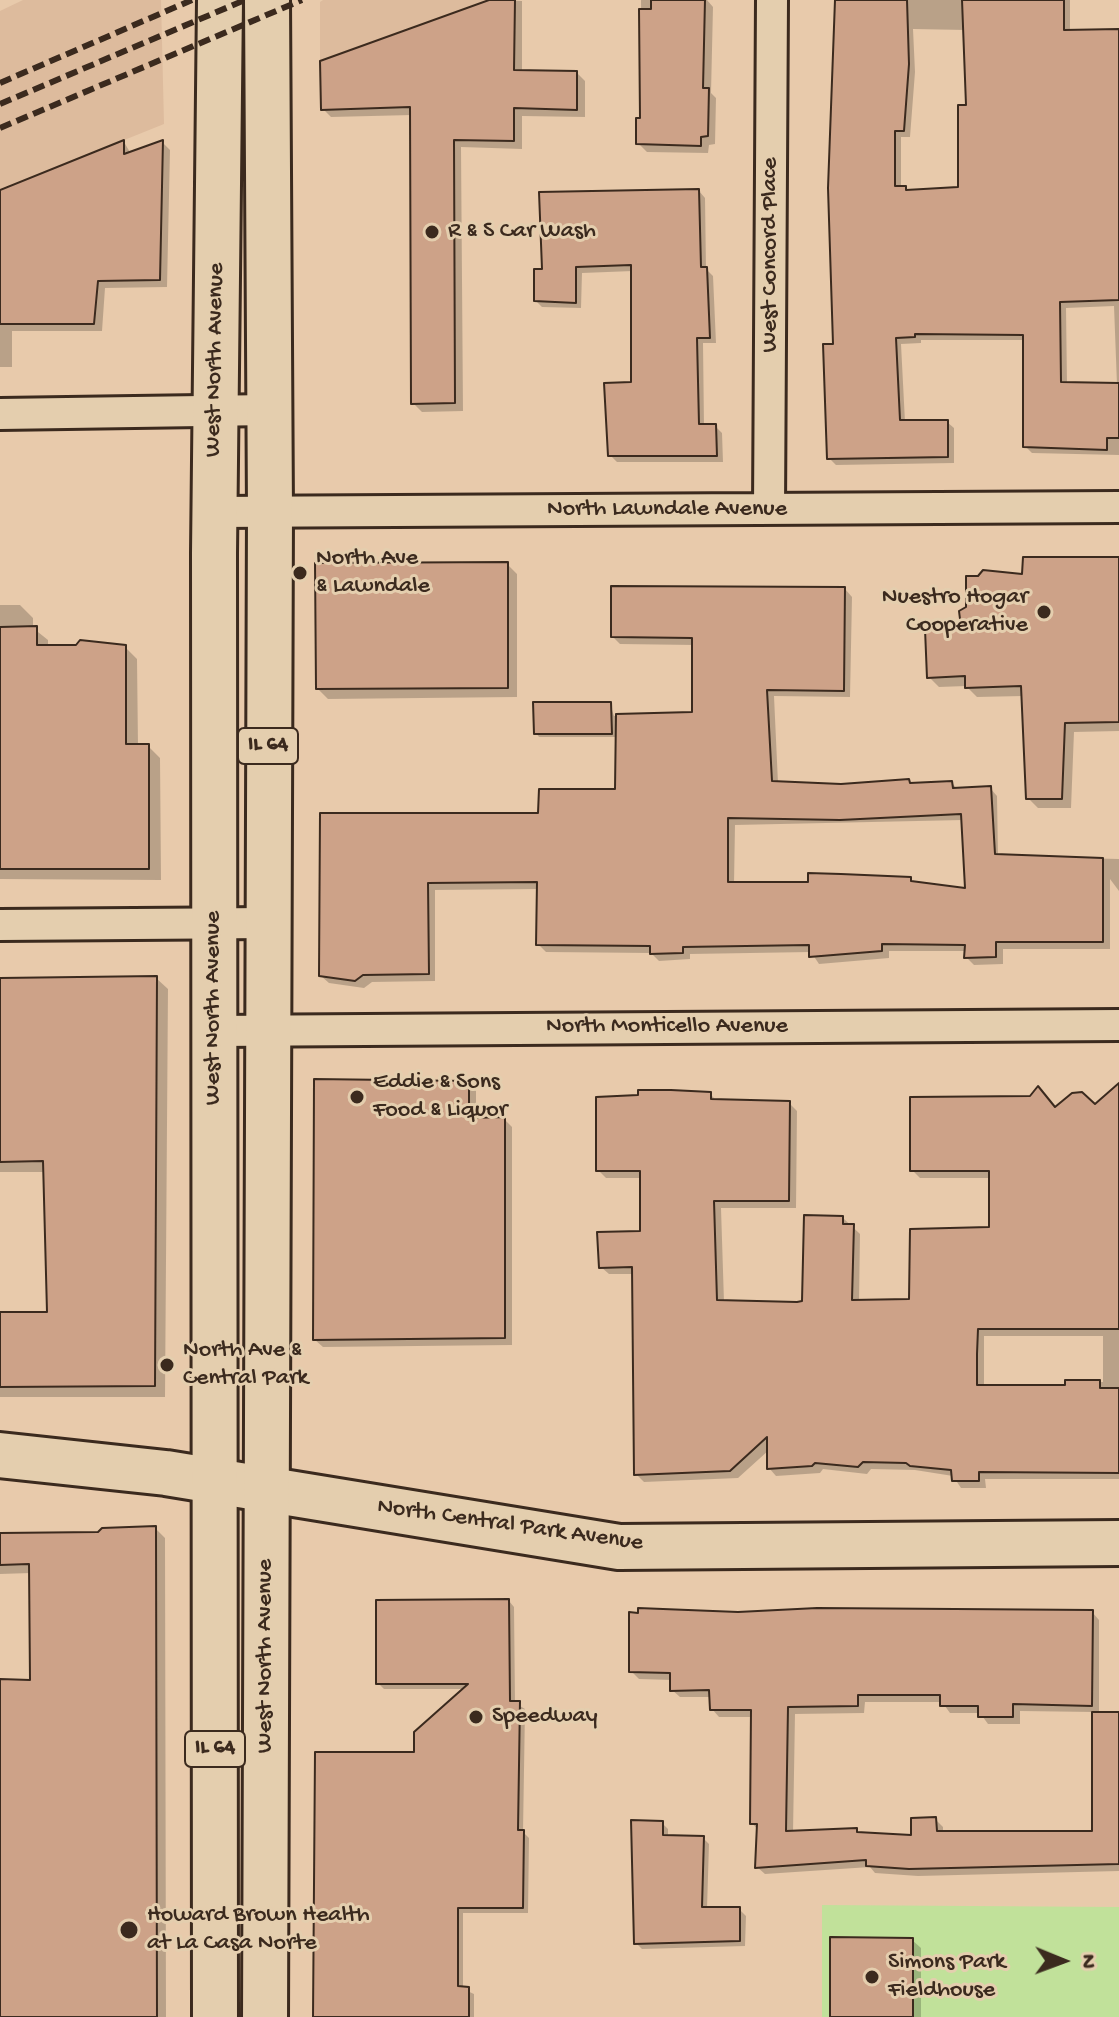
<!DOCTYPE html>
<style>
body{margin:0}
#map{position:relative;width:1119px;height:2017px;overflow:hidden;background:#e8caab;font-family:"Gochi Hand",sans-serif}
canvas{display:block}
.north{position:absolute;left:1023px;top:1921px;width:80px;height:80px;-webkit-text-stroke:6px #e4ceae;paint-order:stroke;rotate:91deg;font-size:22px;font-weight:700;line-height:32px;text-align:center;color:#3b2a1e}
.north::after{content:'';display:block;margin:auto;width:28px;height:36px;background:#3b2a1e;clip-path:polygon(50% 0,100% 100%,50% 72%,0 100%)}
</style>
<div id="map">
<canvas width="1119" height="2017"></canvas>
<div class="north">N</div>
</div>
<script>
const context = document.querySelector('canvas').getContext('2d');
context.lineJoin = 'round';
function paint(path, color) { context.fillStyle = color; context.fill(path, 'evenodd'); }
function trace(path, color, width, dash) { context.strokeStyle = color; context.lineWidth = width; context.lineCap = dash ? 'butt' : 'round'; context.setLineDash(dash || []); context.stroke(path); }
function write(font, color, halo, rows, align = 'center') {
  context.font = font + ' "Gochi Hand",sans-serif'; context.lineWidth = 6; context.setLineDash([]); context.textBaseline = 'middle'; context.strokeStyle = halo; context.fillStyle = color; for (const [text, x, y, turn = 0] of rows) {
    context.save(); context.translate(x, y); context.rotate((+turn || 0) * Math.PI / 180); context.textAlign = isNaN(turn) ? turn : align; if (halo) context.strokeText(text, 0, 0); context.fillText(text, 0, 0); context.restore();
  }
}
const built = new Path2D(`
 M23,0h138l3,124 -164,66v-179z
 M323,0h166l-169,61v-59z`);
const green = new Path2D(`
 M822,1905l297,2v110h-297z`);
const shadow = new Path2D(`
 M495,0l27,1v71l55,1 8,8v36l-63,-1v33l-61,-2 2,264 -41,1 -9,-9 -1,-288 -81,2 -8,-8z
 M641,0h66l6,7 -2,86 5,5 -1,46 -6,1 -1,8 -61,-1 -9,-9 4,-23z
 M836,0h234v32l49,-1v424l-87,-2 -7,-7v-106h-104v3l-20,1 4,78h42l7,6v35l-118,2 -7,-7 6,-112zM913,29l52,1 3,76 -8,83 -51,3 -8,-4v-51h9l5,-65zM1114,306l3,79 -50,-1 -1,-76z
 M124,142l7,12 32,-11 7,7 -3,137 -62,1 -3,43h-90v36h-12v-174z
 M699,191l6,7 1,71 7,7 3,67h-13l1,83h11l7,7 1,29h-106l-7,-7 23,-71v-113l-51,2 -1,35 -39,-1 -6,-6 8,-30z
 M1119,559v172l-45,1 -3,76h-33l-10,-10 -5,-102 -46,1 -11,-11 -27,1 -10,-10 34,-48 61,-53z
 M507,564l10,10v123l-189,2 -10,-10z
 M845,589l7,8 -2,100 -76,-1 4,87 63,3 68,-5 4,4 39,-2 6,7 32,-2 7,8 1,60 121,3v32l-9,-12v70h-107v15l-29,1 -8,-8v-6h-77v7l-70,6 -8,-12 -121,2v5l-31,2 -8,-8 -105,-1 -8,-8 1,-55 -104,1v91l-63,1 -8,6 -35,-5 -8,-7 1,-161h218l77,-24 1,-54h-79l-3,-4 74,-29 4,12 80,-2v-69l-74,-1 -7,-7zM963,820l4,70 -53,-6 -4,-5 -176,5 1,-59z
 M0,605h20l13,13v10l15,12v7h77l12,12 1,87h10l12,12 1,122 -161,-1z
 M156,978l12,11 -3,408h-165v-83h49l-4,-142h-45v-192z
 M468,1083l8,8v29l28,-1 8,8v218l-189,2 -8,-7z
 M1119,1093v386h-134l1,9h-25l-8,-12 -38,-6 -44,-1 -4,5 -44,-5 -3,4 -44,3 -7,-8v-18l-31,28 -94,4 -8,-8 -2,-200h-25l-8,-7 41,-34v-55h-36l-8,-8 112,-76 7,7 72,2 8,8 -1,97h-75l3,94 80,1 39,-85 17,16 -1,68 52,-1 80,-72v-51h-71l-8,-8 144,-61 39,-2zM984,1336h119v46h-36v5h-83z
 M155,1528l10,10 1,479h-166v-336l32,1 -1,-109 -31,1v-40h99z
 M509,1601l5,6 1,96 10,6 -2,123 6,6 -1,75h-65v76l11,5v23h-158l100,-263 49,-65h-81l-6,-6z
 M1092,1612l7,8v94h20v157l-201,5 -43,-3 -5,-6 -105,7 -8,-7 1,-37 -6,-7 1,-106h-34l-7,-8 -1,-12h-31l-8,-7v-10l-33,-1 -8,-8 107,-57zM865,1702h77l8,11h30l8,11h32v-13l74,1v121h-151v-6l-8,-8 -22,18 -53,-3 -4,-4 -63,3 2,-119 69,-1z
 M662,1823l6,6v8l35,1 6,6 -2,65h32l7,7 -1,30 -103,3 -6,-6z
 M912,1940l9,8v69h-89z`);
const building = new Path2D(`
 M489,0h26l-1,70 63,1v39l-63,-2v33l-60,-1 1,263 -44,1 -1,-297 -89,3 -1,-49z
 M651,0h54l-2,88h6l-1,48 -7,1v9l-65,-2v-26h4l-1,-109h12z
 M835,0h72l2,64 -5,67h-9v55h11v4l52,-3v-82h8l-4,-105h102v30l55,-1v271l-59,2 1,80 58,1v55h-12v12l-84,-3v-112l-108,-1v3l-19,1 4,82h48v37l-121,2 -4,-115h10l-5,-156z
 M124,140v14l39,-14 -3,140 -62,1 -4,43h-94v-134z
 M699,189l2,78h6l3,71h-13l2,86h17l1,32h-109l-4,-73 27,-1v-117l-55,2v36l-42,-2v-32h8l-3,-77z
 M1023,557h96v165l-54,1 -3,76h-36l-5,-113 -56,2v-12l-38,2 -2,-49 36,-2 -2,-16 7,-4v-31h12l5,-6 39,4z
 M508,562v126l-192,1 -1,-126z
 M611,586l234,1 -1,104 -77,-1 5,91 69,3 68,-5 1,4 42,-2 1,7 38,-2 4,68 108,4v84h-107v15l-32,1 1,-13 -83,-1v7l-73,6v-12l-126,2v6l-33,1v-8l-114,-1 1,-63 -109,1 1,91 -66,1 -8,6 -36,-5 1,-163h218l1,-24h76l1,-75 76,-2v-74l-81,-1zM961,814l4,74 -54,-7v-4l-70,-3 -33,-1v9h-80v-64l112,2z
 M37,626v19h39l4,-5 46,5v99h23v125h-149v-242z
 M533,702h78l1,32h-78z
 M157,976l-2,410 -155,1v-75h47l-4,-151 -43,1v-184z
 M314,1079l155,2v37l36,-1v221l-192,2z
 M1119,1083v246h-141l-1,25v31h88v-5h35v8h19v85l-140,-1v9h-27l-1,-11 -41,-4 -4,-3 -43,-1 -5,5 -43,-4 -3,3 -45,3v-32l-37,34 -96,4 -2,-208 -33,1 -2,-36 43,-1v-60h-44v-74l42,-2v-5h33l40,2v7l79,2 -1,100h-75l3,99 80,2 5,-1 2,-86 39,1v8h11l-2,76 57,-1 1,-70 79,-2v-56h-79v-74l120,-1 8,-10 17,21 17,-14 10,-1 13,12z
 M156,1526l1,491h-157v-338l30,1 -1,-116 -29,1v-32l98,-1 4,-4z
 M509,1599l1,102h10l-2,129h6l-1,78h-65v78l11,1v30h-156l2,-265h99v-20l54,-48h-92v-84z
 M638,1608l100,4 79,-4 276,2 -1,96 -79,-2v13h-35v-11h-38v-11h-82v11l-70,1 -2,124 71,-3v4l54,3v-17l25,-1 1,14h155v-119h27v152l-210,5 -43,-3v-6l-111,8 2,-44h-7l1,-114h-41l-1,-20 -39,1v-18l-41,-1v-60l9,1z
 M631,1820l32,1v14l41,1 -2,71h38v34l-106,3z
 M830,1937l83,1v79h-83z`);
const street = new Path2D(`
 M0,414l269,-4
 M769,509l3,-509
 M215,512l904,-5
 M0,925l268,-2
 M215,1031l904,-6`);
const secondary = new Path2D(`
 M0,1455l166,18 453,74 500,-4`);
const primary = new Path2D(`
 M215,2017l-1,-1464 6,-553
 M265,2017l5,-1506 -3,-511`);
const rail = new Path2D(`
 M0,83l192,-83
 M0,104l245,-104
 M0,128l302,-128`);
const markers = [
 [432,232,8,"#3b2a1e"],
 [300,573,8,"#3b2a1e"],
 [1044,612,8,"#3b2a1e"],
 [357,1097,8,"#3b2a1e"],
 [167,1365,8,"#3b2a1e"],
 [476,1717,8,"#3b2a1e"],
 [129,1930,10,"#3b2a1e"],
 [872,1977,8,"#3b2a1e"]
];
const shields = [
 [268,746,60],
 [215,1749,60]
];
const shieldNames = [
 ["IL 64",268,746],
 ["IL 64",215,1749]
];
const poiNames = [
 ["R & S Car Wash",448,232],
 ["North Ave",316,559],
 ["& Lawndale",316,587],
 ["Nuestro Hogar",1028,598,"right"],
 ["Cooperative",1028,626,"right"],
 ["Eddie & Sons",373,1083],
 ["Food & Liquor",373,1111],
 ["North Ave &",183,1351],
 ["Central Park",183,1379],
 ["Speedway",492,1717],
 ["Howard Brown Health",147,1916],
 ["at La Casa Norte",147,1944],
 ["Simons Park",888,1963],
 ["Fieldhouse",888,1991]
];
const streetNames = [
 ["West Concord Place",771,255,-90],
 ["West North Avenue",216,360,-89],
 ["North Lawndale Avenue",667,510],
 ["West North Avenue",214,1008,-90],
 ["North Monticello Avenue",667,1027],
 ["North Central Park Avenue",510,1526,8],
 ["West North Avenue",266,1656,-90]
];
paint(built, '#ddbb9d');
paint(green, '#c1e19a');
paint(shadow, '#0003');
paint(building, '#cda288');
trace(building, '#3b2a1e', 2);
trace(street, '#3b2a1e', 36);
trace(secondary, '#3b2a1e', 50);
trace(primary, '#3b2a1e', 50);
trace(street, '#e4ceae', 30);
trace(secondary, '#e4ceae', 44);
trace(primary, '#e4ceae', 44);
trace(rail, '#3b2a1e', 6, [12, 6]);
for (const [x, y, r, color] of markers) { const dot = new Path2D(); dot.arc(x, y, r, 0, 2 * Math.PI); context.fillStyle = color; context.fill(dot); trace(dot, '#e4ceae', 3); }
for (const [x, y, w] of shields) { const box = new Path2D(); box.roundRect(x - w / 2, y - 18, w, 36, 6); context.fillStyle = '#e4ceae'; context.fill(box); trace(box, '#3b2a1e', 2); }
write('bold 22px', '#3b2a1e', null, shieldNames);
write('24px', '#3b2a1e', '#e4ceae', poiNames, 'left');
write('24px', '#3b2a1e', '#e4ceae', streetNames);
</script>
